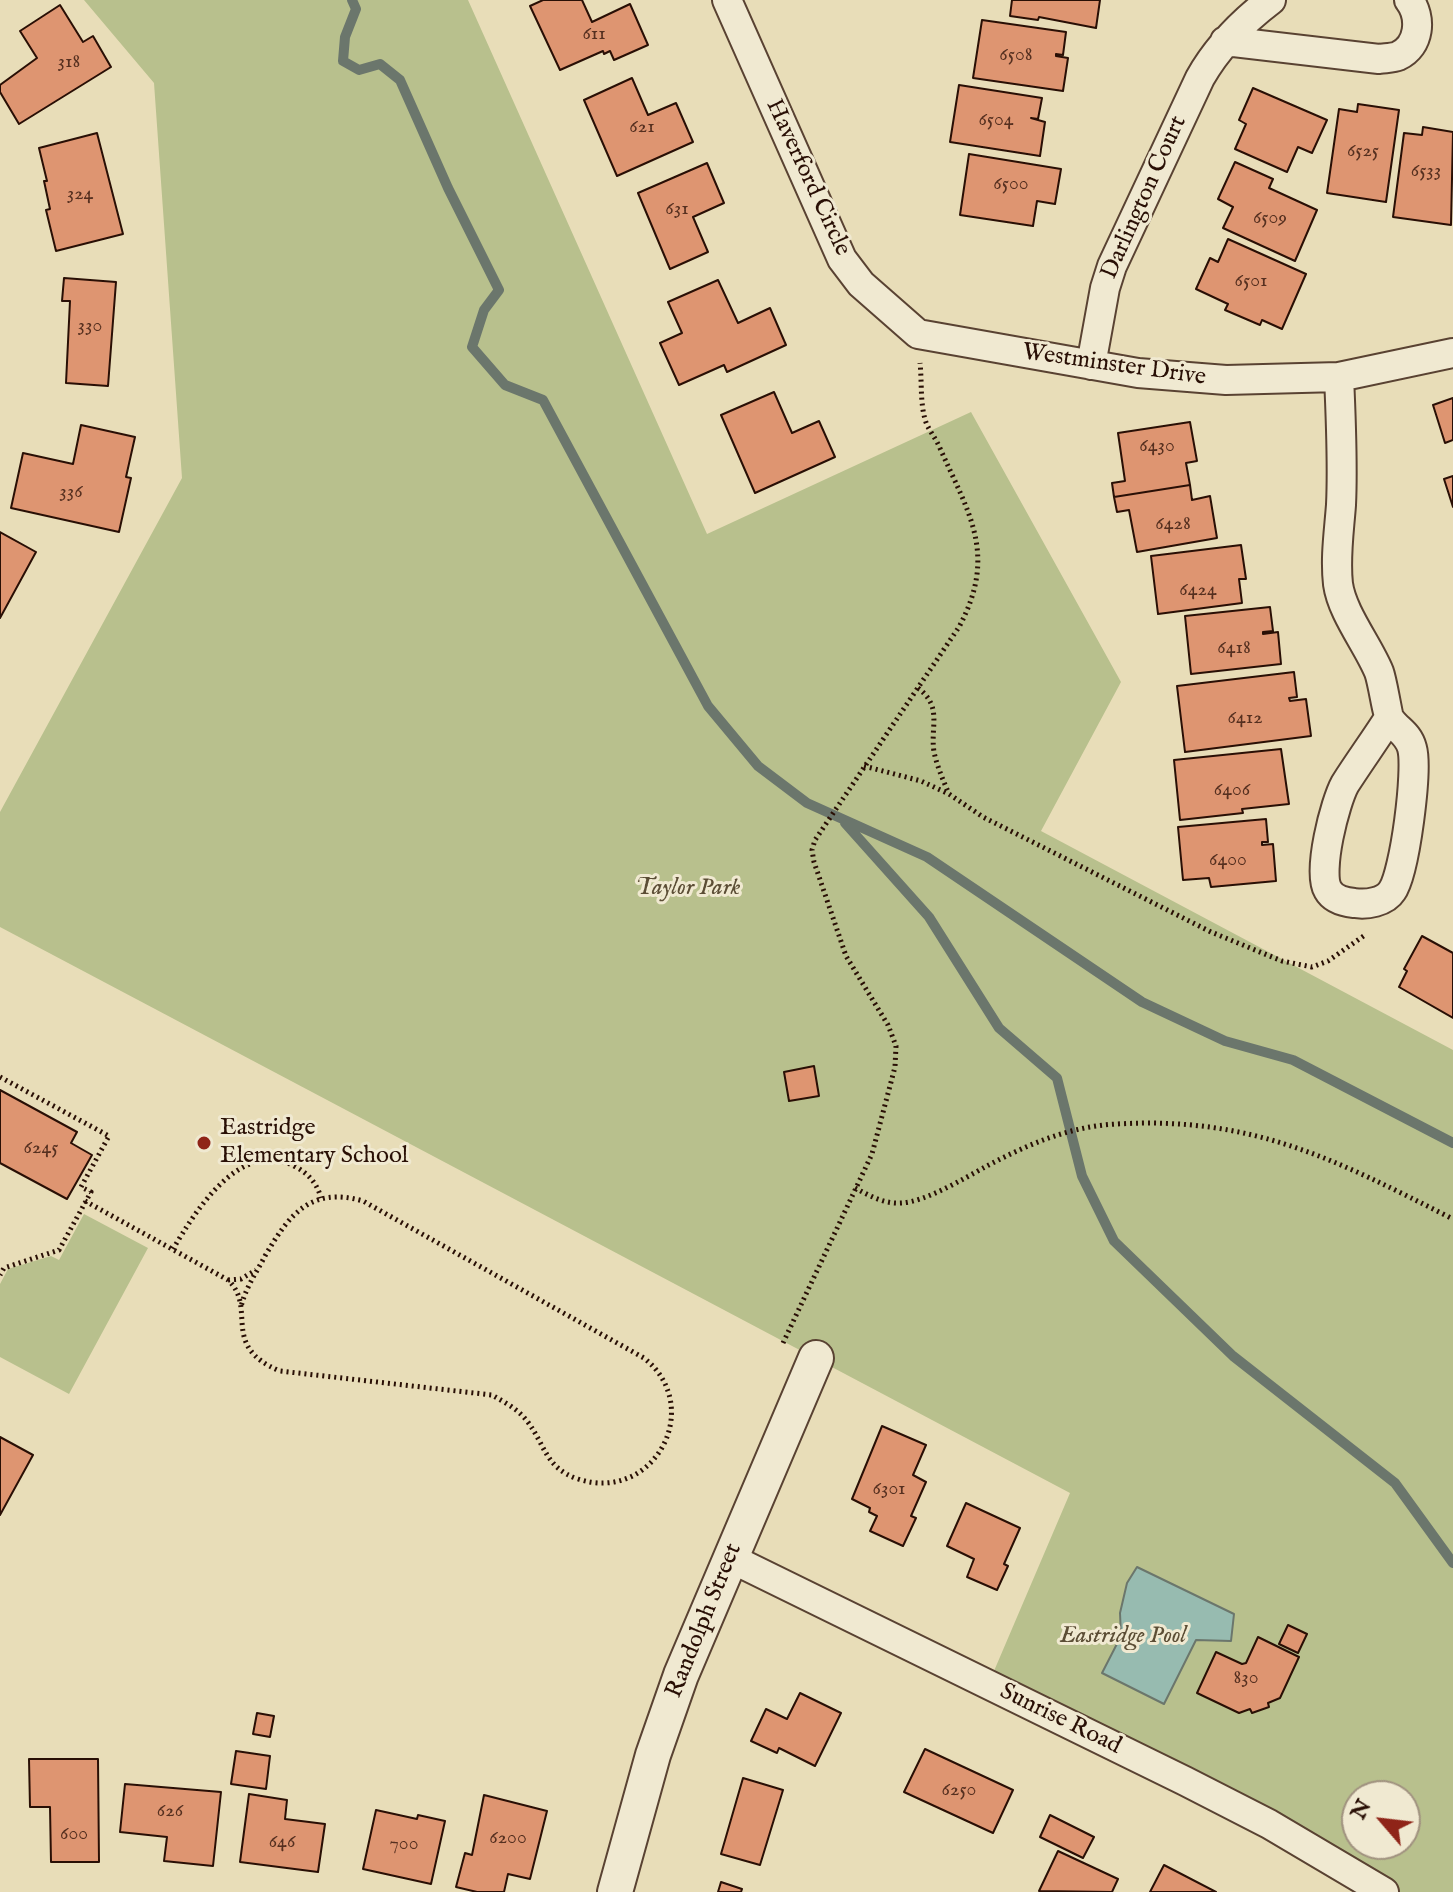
<!DOCTYPE html>
<style>
body{margin:0}
#map{position:relative;width:1453px;height:1892px;overflow:hidden;background:#e8ddb8;font-family:"IM FELL English",serif}
canvas{display:block}
.north{position:absolute;left:1341px;top:1780px;width:80px;height:80px;box-sizing:border-box;background:#f0e9d1;border:2px solid #a0927f;border-radius:50%;rotate:298deg;font-size:22px;font-weight:700;line-height:32px;text-align:center;color:#290f05}
.north::after{content:'';display:block;margin:auto;width:28px;height:36px;background:#8f2418;clip-path:polygon(50% 0,100% 100%,50% 72%,0 100%)}
</style>
<div id="map">
<canvas width="1453" height="1892"></canvas>
<div class="north">N</div>
</div>
<script>
const context = document.querySelector('canvas').getContext('2d');
context.lineJoin = 'round';
function paint(path, color) { context.fillStyle = color; context.fill(path, 'evenodd'); }
function trace(path, color, width, dash) { context.strokeStyle = color; context.lineWidth = width; context.lineCap = dash ? 'butt' : 'round'; context.setLineDash(dash || []); context.stroke(path); }
function write(font, color, halo, rows, align = 'center') {
  context.font = font + ' "IM FELL English",serif'; context.lineWidth = 6; context.setLineDash([]); context.textBaseline = 'middle'; context.strokeStyle = halo; context.fillStyle = color; for (const [text, x, y, turn = 0] of rows) {
    context.save(); context.translate(x, y); context.rotate((+turn || 0) * Math.PI / 180); context.textAlign = isNaN(turn) ? turn : align; if (halo) context.strokeText(text, 0, 0); context.fillText(text, 0, 0); context.restore();
  }
}
const green = new Path2D(`
 M84,0h384l239,534 264,-122 150,270 -80,149 412,219v842h-69l-396,-207 82,-192 -1070,-566v-115l182,-334 -28,-395zM1357,1796h48v48h-48z
 M84,1214l64,34 -79,146 -69,-37v-73l8,-15 43,-13 8,4z`);
const water = new Path2D(`
 M1137,1567l97,47 -3,27 -35,-1 -32,64 -62,-31 19,-37 -1,-23 7,-30z`);
const stream = new Path2D(`
 M352,0l4,9 -11,28 -2,24 16,9 21,-6 20,16 48,108 51,102 -15,20 -12,37 33,38 38,15 165,306 50,60 49,37 120,54 215,145 83,39 68,19 160,83
 M845,823l84,94 70,111 58,50 25,98 32,65 119,115 162,127 58,80`);
const building = new Path2D(`
 M543,0h39l10,22 38,-18 18,41 -34,15 -4,-9 -6,3 -1,-3 -43,19 -30,-64z
 M1012,0h88l-4,28 -57,-11 -1,3 -28,-4z
 M60,5l23,37 10,-6 18,31 -92,57 -19,-32v-7l37,-27 -17,-27z
 M982,20l84,12 -3,23 -7,-1v2l12,2 -5,33 -90,-13z
 M632,78l16,37 28,-12 17,39 -76,34 -33,-76z
 M959,85l83,13 -4,21 -7,-1 14,4 -5,34 -90,-14z
 M1253,88l74,32 -15,33 -14,-6 -11,25 -52,-23 11,-25 -7,-4z
 M1358,104l41,6 -13,92 -59,-9 12,-84 18,3z
 M1423,127l30,5 -2,93 -58,-8 11,-84 18,2z
 M97,133l26,101 -67,17 -10,-41 4,-1 -6,-28h3l-8,-33z
 M969,154l92,15 -6,35 -18,-3 -4,25 -73,-11z
 M1235,162l38,17 -4,9 48,22 -22,51 -72,-33 10,-21 -15,-8z
 M707,163l17,40 -31,14 15,35 -38,17 -32,-76z
 M1228,239l78,35 -24,55 -20,-9 -2,5 -35,-15 3,-6 -32,-15 14,-31 8,4z
 M64,278l52,4 -8,104 -42,-3 4,-82h-8z
 M718,280l20,43 32,-15 16,37 -59,27 -3,-7 -45,20 -19,-42 22,-10 -14,-31z
 M774,392l18,41 27,-12 16,36 -80,36 -34,-78z
 M1453,398v42l-8,3 -12,-38z
 M1190,422l7,39 -11,2 4,22 -76,12 -2,-14 13,-2 -7,-48z
 M81,425l54,12 -9,40 5,1 -12,54 -108,-24 12,-55 50,11z
 M1453,476v31l-9,-28z
 M1190,485l2,15 18,-4 7,42 -80,14 -8,-42 -12,2 -3,-15z
 M0,532l36,20 -36,66z
 M1241,545l5,34h-7l3,24 -84,11 -7,-58z
 M1270,607l3,24 -10,1v2l15,-2 3,32 -90,10 -6,-58z
 M1294,672l3,25 -8,1 1,3 16,-2 5,37 -126,16 -8,-66z
 M1281,749l8,55 -47,5 1,4 -63,7 -6,-60z
 M1266,819l2,23h-6v3l11,-1 3,37 -65,6 -2,-9 -26,2 -5,-53z
 M1422,936l31,17v65l-54,-31 8,-16 -3,-2z
 M814,1066l5,30 -30,5 -5,-29z
 M0,1090l77,42 -6,11 21,12 -25,44 -67,-36z
 M882,1426l44,19 -13,30 13,7 -15,34 5,2 -13,28 -33,-15 7,-15 -8,-4 1,-4 -18,-9z
 M0,1437l33,18 -33,60z
 M966,1503l54,25 -16,36 4,2 -11,24 -30,-13 7,-18 -27,-13z
 M1288,1625l19,9 -9,19 -19,-9z
 M1258,1637l41,20 -19,41 -12,5 1,4 -17,6 -2,-4 -11,4 -42,-20 19,-41 26,12 4,-1z
 M800,1693l41,20 -26,53 -36,-18 -2,5 -26,-12 15,-32 21,10z
 M257,1713l17,3 -4,21 -17,-3z
 M925,1749l88,41 -20,43 -89,-41z
 M236,1751l34,5 -4,33 -35,-5z
 M29,1759h69l1,103h-48l-1,-55h-20z
 M743,1778l40,12 -23,75 -39,-11z
 M125,1784l96,8 -8,74 -49,-5 3,-24 -47,-5z
 M249,1794l38,6 -2,19 40,5 -7,48 -78,-10z
 M484,1795l63,16 -17,68 -22,-5 -4,18h-27l-21,-5 9,-34 7,2z
 M376,1810l41,9 1,-4 27,6 -14,63 -68,-15z
 M1050,1815l44,22 -11,21 -43,-21z
 M1058,1851l60,28 -6,13 -73,-1z
 M1164,1865l52,27h-66z
 M721,1882l21,7 -1,3h-23z`);
const path = new Path2D(`
 M918,688c25,19 12,38 16,64 3,14 9,28 15,42
 M864,766l57,15 28,13 34,23 228,115 71,29 30,6 16,-6 37,-26
 M0,1077l109,59 -28,51 10,5 -32,58 -55,18 -4,7
 M855,1188c15,8 29,16 46,15 24,-1 62,-24 84,-36 41,-22 85,-41 132,-43 136,-8 219,36 336,95
 M85,1201l143,79c30,28 -9,66 52,91l212,24c12,7 26,14 35,26 18,23 18,47 51,58 76,25 128,-72 66,-121l-281,-157c-53,-15 -74,14 -98,55 -9,17 -20,33 -24,51
 M173,1249c22,-37 67,-111 121,-83 14,7 23,17 27,32
 M228,1280l13,-1 15,-9
 M783,1343l89,-189 23,-87 1,-21 -8,-21 -42,-69 -32,-94 -2,-12 3,-10 144,-213c39,-73 10,-113 -20,-181 -4,-9 -12,-18 -14,-27 -5,-17 -3,-38 -5,-56`);
const minor = new Path2D(`
 M727,0l115,259 19,25 57,50 220,39 88,7 113,-3 114,-24
 M1225,41l154,18c6,-1 14,-1 19,-3 22,-10 24,-39 11,-56
 M1091,365l14,-77 7,-22 88,-188c18,-32 42,-56 71,-78
 M1339,377c2,43 4,86 2,128 -2,27 -6,52 -3,79 4,29 30,61 41,88 4,11 8,42 11,47 7,11 18,14 22,29 6,21 -7,125 -20,143 -7,11 -25,14 -38,12 -10,-1 -21,-4 -26,-13 -11,-18 7,-88 17,-106 14,-22 30,-44 44,-66
 M730,1558l455,223 84,43 115,68`);
const tertiary = new Path2D(`
 M615,1892l38,-137 28,-80 135,-317`);
const markers = [
 [204,1143,8,"#8f2418"]
];
const numberNames = [
 ["611",594,35],
 ["6508",1016,56],
 ["318",69,63],
 ["6504",996,121],
 ["621",642,128],
 ["6525",1363,152],
 ["6533",1426,172],
 ["6500",1011,185],
 ["324",80,195],
 ["631",677,210],
 ["6509",1270,219],
 ["6501",1251,282],
 ["330",90,327],
 ["6430",1157,447],
 ["336",71,493],
 ["6428",1173,525],
 ["6424",1198,591],
 ["6418",1234,649],
 ["6412",1245,719],
 ["6406",1232,791],
 ["6400",1228,861],
 ["6245",41,1149],
 ["6301",889,1490],
 ["830",1246,1679],
 ["6250",959,1791],
 ["626",170,1812],
 ["600",74,1835],
 ["6200",508,1839],
 ["646",282,1843],
 ["700",404,1845]
];
const streetNames = [
 ["Haverford Circle",807,178,65],
 ["Darlington Court",1145,198,-66],
 ["Westminster Drive",1114,366,8],
 ["Randolph Street",705,1621,-68],
 ["Sunrise Road",1060,1720,26]
];
const parkNames = [
 ["Taylor Park",688,889],
 ["Eastridge Pool",1123,1637]
];
const poiNames = [
 ["Eastridge",220,1129],
 ["Elementary School",220,1157]
];
paint(green, '#b8c08d');
paint(water, '#97bbb0');
trace(water, '#6b766c', 2);
trace(stream, '#6b766c', 10);
paint(building, '#de9571');
trace(building, '#290f05', 2);
trace(minor, '#594232', 32);
trace(tertiary, '#594232', 38);
trace(path, '#290f05', 5, [2, 4]);
trace(minor, '#f0e9d1', 28);
trace(tertiary, '#f0e9d1', 34);
for (const [x, y, r, color] of markers) { const dot = new Path2D(); dot.arc(x, y, r, 0, 2 * Math.PI); context.fillStyle = color; context.fill(dot); trace(dot, '#f0e9d1', 3); }
write('20px', '#563020', null, numberNames);
write('24px', '#290f05', '#f0e9d1', streetNames);
write('italic 24px', '#5b4d35', '#f0e9d1', parkNames);
write('24px', '#290f05', '#f0e9d1', poiNames, 'left');
</script>
